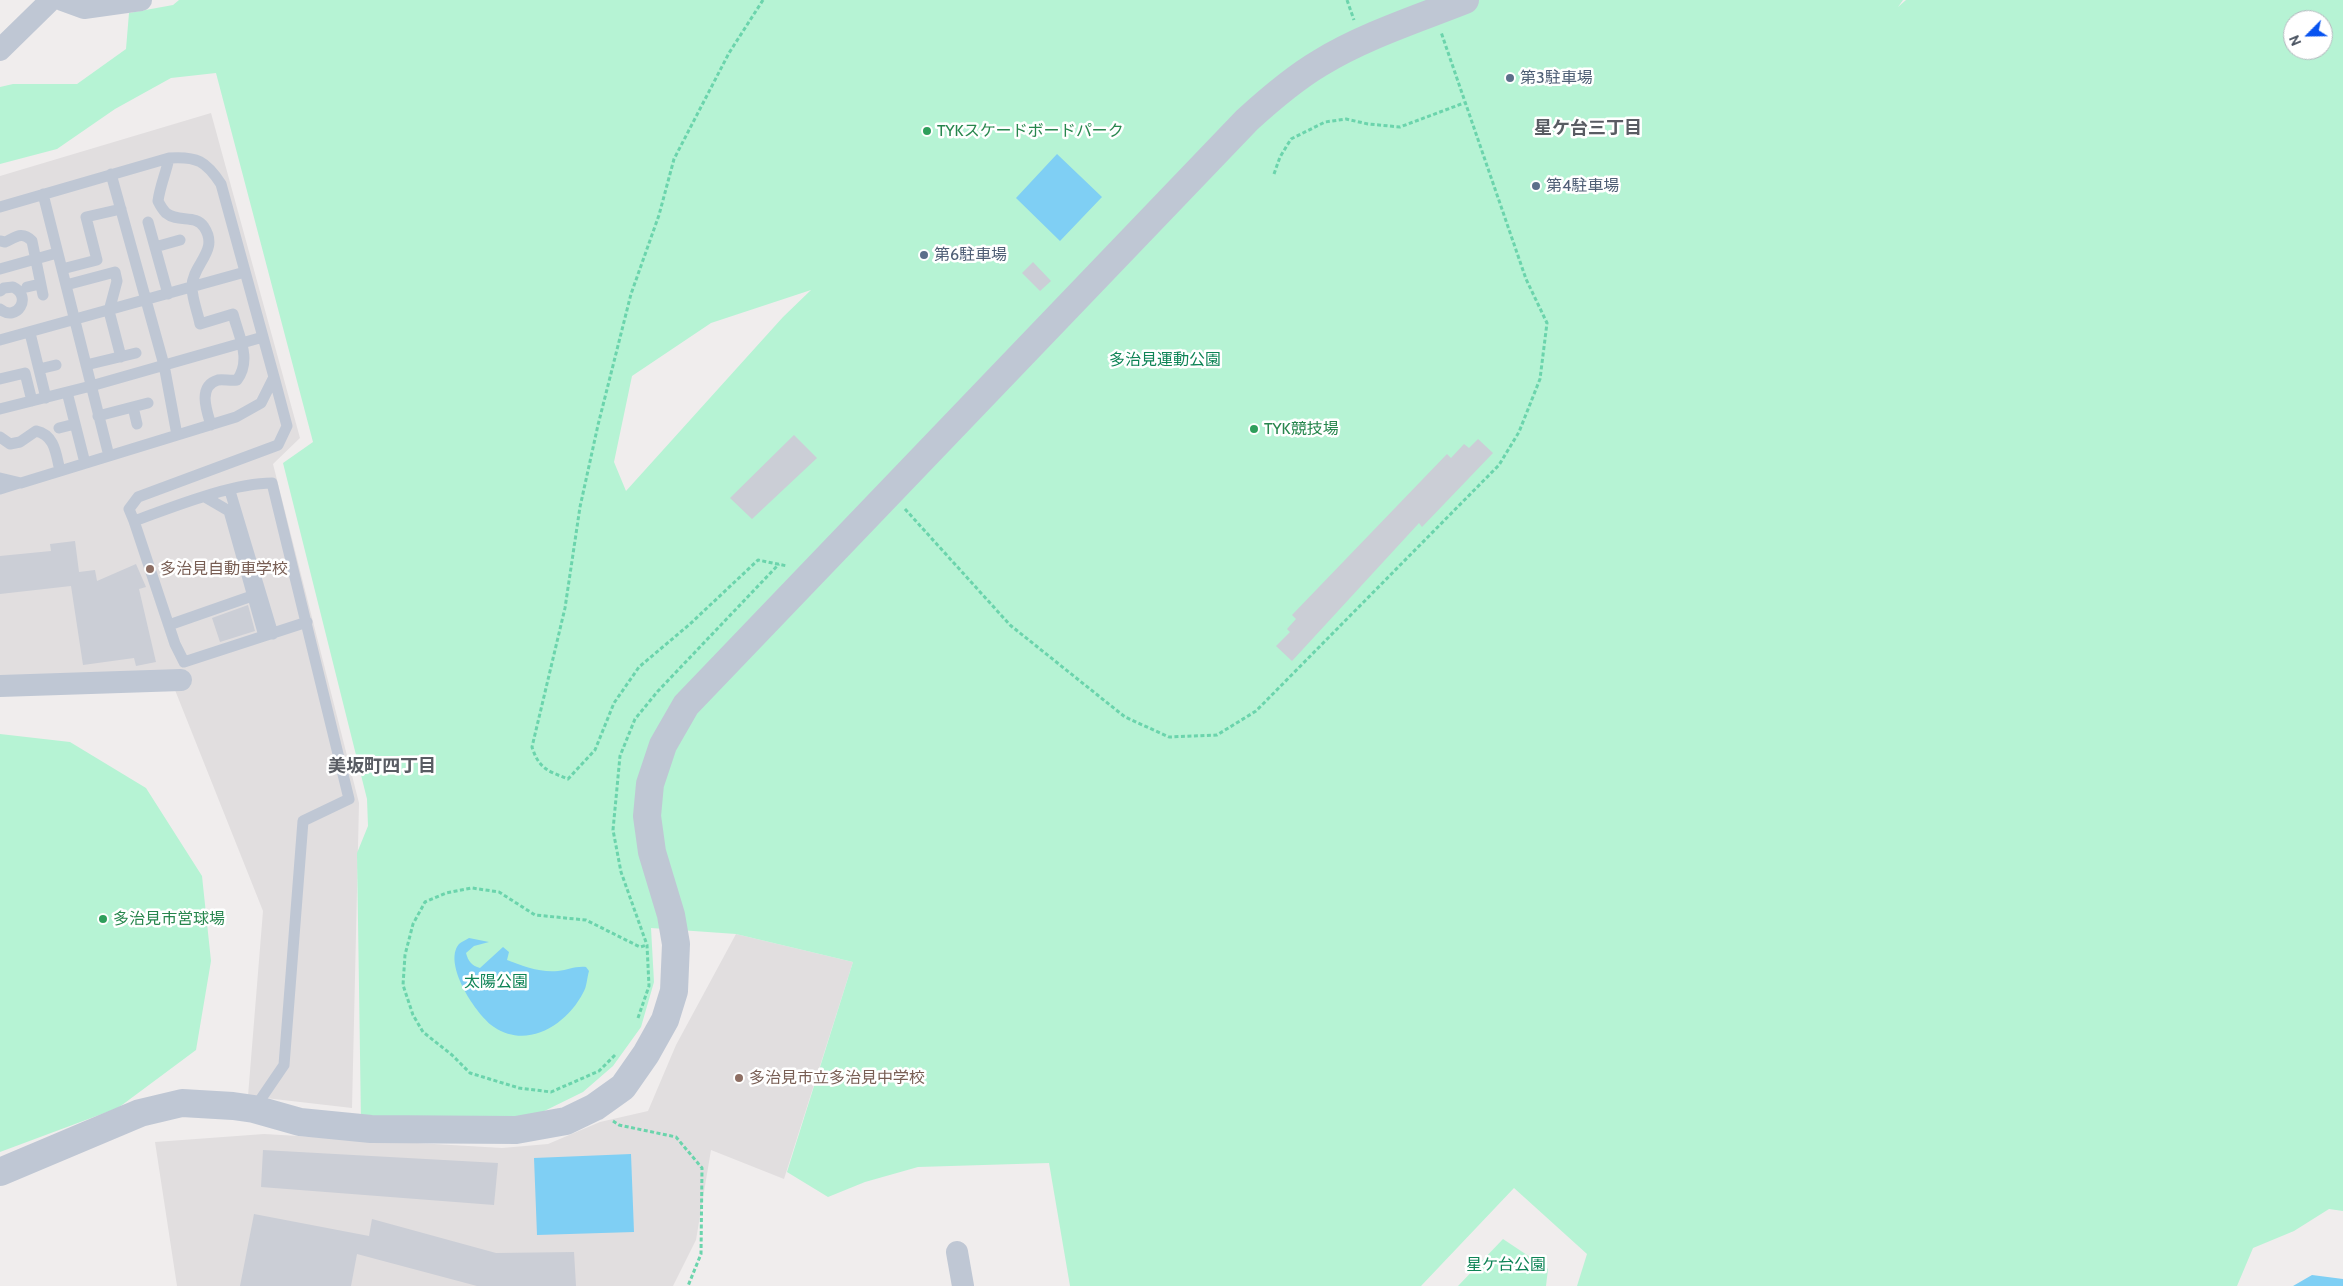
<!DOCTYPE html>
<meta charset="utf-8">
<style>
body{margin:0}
#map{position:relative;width:2343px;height:1286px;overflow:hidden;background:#f0eded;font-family:Cabin,sans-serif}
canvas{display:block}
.north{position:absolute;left:2283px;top:10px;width:50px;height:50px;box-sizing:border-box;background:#fff;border:1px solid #b4b8be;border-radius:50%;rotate:247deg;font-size:14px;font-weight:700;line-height:20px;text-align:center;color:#444e5c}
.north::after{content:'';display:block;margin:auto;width:18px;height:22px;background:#0753f0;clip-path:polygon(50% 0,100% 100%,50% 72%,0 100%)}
</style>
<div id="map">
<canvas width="2343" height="1286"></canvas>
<div class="north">N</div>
</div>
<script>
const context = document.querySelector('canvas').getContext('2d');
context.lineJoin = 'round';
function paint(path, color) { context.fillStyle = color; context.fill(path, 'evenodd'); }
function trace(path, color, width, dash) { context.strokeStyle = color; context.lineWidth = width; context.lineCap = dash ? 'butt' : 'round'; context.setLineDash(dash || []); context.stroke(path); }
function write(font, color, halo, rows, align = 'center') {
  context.font = font + ' Cabin,"Noto Sans JP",sans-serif'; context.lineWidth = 5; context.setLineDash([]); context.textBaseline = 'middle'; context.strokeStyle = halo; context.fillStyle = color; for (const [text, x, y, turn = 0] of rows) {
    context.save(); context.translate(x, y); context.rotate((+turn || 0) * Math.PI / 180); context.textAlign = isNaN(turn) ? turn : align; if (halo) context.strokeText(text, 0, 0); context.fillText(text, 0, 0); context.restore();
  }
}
const education = new Path2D(`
 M211,113l89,325 -27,26 86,339 -7,305 -104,-12 15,-185 -94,-236 -169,4v-503z
 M736,934l117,28 -69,217 -73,-29 -15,90 -23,46h-496l-22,-144 109,-8 238,14 46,-4 52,-22 48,-11 28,-66z`);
const green = new Path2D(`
 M179,0h1724l-5,7 8,-7h437v1211l-14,-2 -35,22 -41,17 -16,38h-660l10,-32 -73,-66 -93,98h-351l-21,-123 -131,4 -53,15 -37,15 -41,-25 66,-210 -117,-28 -85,-6 3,54 -13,45 -28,39 -30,26 -59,29 -163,1 -4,-269 11,-27 -1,-27 -84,-336 30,-21 -97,-369 -45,5 -56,31 -58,40 -57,15v-77l13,-3h64l49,-35 3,-36 44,-8zM2293,20h30v30h-30zM811,290l-28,27 -157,174 -12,-29 18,-86 79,-53z
 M0,734l70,8 76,46 56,88 9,85 -15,89 -78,58 -118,44z
 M1503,1239l45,30 -2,17h-88z`);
const water = new Path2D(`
 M1057,154l45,43 -42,44 -44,-43z
 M469,938l20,4 -15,4 -8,7c2,8 6,13 14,15l23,-21 6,5 -2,8c16,6 34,13 51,11 10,-1 17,-5 28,-4l3,4c-2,6 -2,16 -6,22 -16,31 -55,57 -89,34 -17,-11 -52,-63 -35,-83 2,-2 7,-4 10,-6z
 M631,1154l3,78 -97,3 -3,-77z
 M2312,1275l31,4v7h-50z`);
const building = new Path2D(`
 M1033,262l18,19 -11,10 -18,-18z
 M794,435l23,23 -65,61 -22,-21z
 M1478,439l15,14 -71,74 -3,-4 -127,138 -16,-15 14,-14 -3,-3 9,-10 -4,-4 155,-161 4,4 13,-14 5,4z
 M75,541l4,31 16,-2 2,11 39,-17 10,23 -7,2 17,73 -20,4 -2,-8 -51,7 -12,-79 -71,8v-38l51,-5 -1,-7z
 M248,605l7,26 -35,11 -8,-24z
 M263,1150l235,13 -4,42 -233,-18z
 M254,1214l115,22 3,-17 124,34 78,-1 2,34h-99l-120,-32 -6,32h-111z`);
const path = new Path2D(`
 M763,0l-34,53 -55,106 -15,56 -28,79 -33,131 -18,82 -15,101 -33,139c7,22 16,24 36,32l27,-29 19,-47 25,-36 51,-43 68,-64 29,6
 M1347,0l7,20
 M1274,174l6,-17 11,-18 34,-17 21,-3 22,5 32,3 64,-24
 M905,509l105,116 115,92 44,20 48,-2 39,-24 243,-246 20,-33 21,-53 7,-56 -21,-44 -85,-247
 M638,1018l11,-32 -2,-41 -26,-73 -8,-42 7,-74 15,-37 23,-28 121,-127
 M615,1055l-16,16 -48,21 -32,-4 -49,-15 -18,-18 -29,-23 -10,-17 -10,-30 2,-30 8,-31 12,-22 21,-9 26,-5 27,4 36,23 51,5 54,27 7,-2
 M613,1121l6,4 57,12 26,31 -1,86 -13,32`);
const service = new Path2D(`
 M169,158c-3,15 -9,28 -11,43 2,4 5,9 8,12 12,10 30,1 38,14 16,24 -12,37 -12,60 0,12 6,26 8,37l33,-10c6,23 19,46 4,66 -6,1 -14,-1 -19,0 -21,6 -11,32 -7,45
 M111,174l53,191 13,70
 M43,194l66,262
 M0,207l169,-49c28,-2 37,3 52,26l53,193 -13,26 -25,14 -215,66 -21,-5
 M148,222l20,72
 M0,241l5,1c11,-5 17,-11 27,-1l11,54
 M155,247l25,-7
 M0,269l57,-16
 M62,269l35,-9 -11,-43 35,-8
 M66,285l49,-13 2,9 -8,30 12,46
 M27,287l13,-3
 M0,291l4,-3 9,-1c20,9 4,36 -13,22
 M30,333l16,65
 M0,340l245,-68
 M86,365l50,-12
 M39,369l17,-4
 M0,379l25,-6 7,28
 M67,392l18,71
 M133,407l4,17
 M0,409l91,-23 172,-49
 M98,416l50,-13
 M59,428l16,-4
 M0,437l10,7 10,-2 16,-11c19,4 20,23 24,40
 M0,489l19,-6
 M230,491l43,143
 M205,497l24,14 35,125
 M134,521l-5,-12 9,-12 140,-52 9,-19 -13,-49
 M169,625l83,-29
 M254,1109l30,-44 19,-244 46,-22 -77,-316c-40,0 -99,24 -138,38l41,123 9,18 123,-40`);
const minor = new Path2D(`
 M62,0l22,8 57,-8
 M0,50l51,-50
 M0,686l181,-6
 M957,1252l6,34`);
const tertiary = new Path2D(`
 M0,1172l140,-59 42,-10 51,3 21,3 46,13 71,7 145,1 50,-9 29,-14 28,-20 23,-33 19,-34 9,-29 2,-47 -5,-29 -19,-63 -5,-36 3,-32 13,-39 23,-40 561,-585c23,-21 46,-41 73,-57 44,-27 97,-44 145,-63`);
const markers = [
 [1510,78,5,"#5c6f8a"],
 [927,131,5,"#2e9e5b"],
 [1536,186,5,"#5c6f8a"],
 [924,255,5,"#5c6f8a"],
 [1254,429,5,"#2e9e5b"],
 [150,569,5,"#8d6e63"],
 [103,919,5,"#2e9e5b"],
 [739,1078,5,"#8d6e63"]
];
const serviceNames = [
 ["第3駐車場",1520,78],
 ["第4駐車場",1546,186],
 ["第6駐車場",934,255]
];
const leisureNames = [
 ["TYKスケードボードパーク",937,131],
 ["TYK競技場",1264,429],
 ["多治見市営球場",113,919]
];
const parkNames = [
 ["多治見運動公園",1165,360],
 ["太陽公園",496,982],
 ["星ケ台公園",1506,1265]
];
const educationNames = [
 ["多治見自動車学校",160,569],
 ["多治見市立多治見中学校",749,1078]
];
const neighbourhoodNames = [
 ["星ケ台三丁目",1588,129],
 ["美坂町四丁目",382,767]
];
paint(education, '#e1dedf');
paint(green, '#b6f3d4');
paint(water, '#7fcff4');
paint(building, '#cbced6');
trace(path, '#6bd4ac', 3, [4, 2.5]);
trace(service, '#bfc7d4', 11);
trace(minor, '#bfc7d4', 22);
trace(tertiary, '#bfc7d4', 28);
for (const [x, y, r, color] of markers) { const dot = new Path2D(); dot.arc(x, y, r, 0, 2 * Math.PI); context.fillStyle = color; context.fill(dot); trace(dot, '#fff', 2); }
write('16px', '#4e5e75', '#fff', serviceNames, 'left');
write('16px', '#27864d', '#fff', leisureNames, 'left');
write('16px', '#0e8456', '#fff', parkNames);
write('16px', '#785e54', '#fff', educationNames, 'left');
write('bold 18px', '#595c63', '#fff', neighbourhoodNames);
</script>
